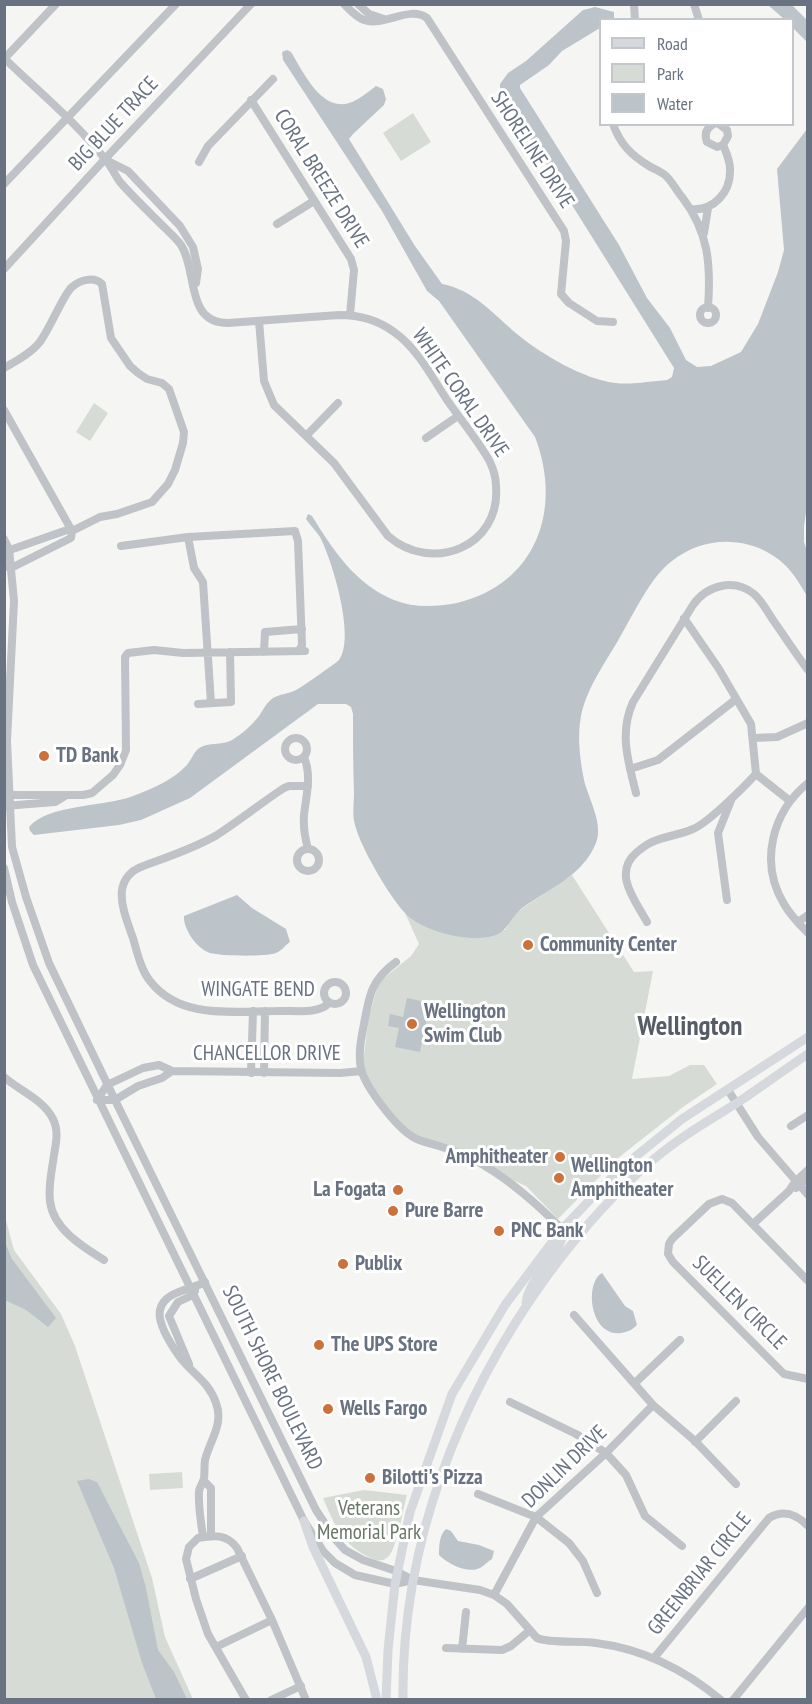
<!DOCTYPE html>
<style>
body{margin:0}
#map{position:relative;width:812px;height:1704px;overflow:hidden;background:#f5f6f3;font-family:"PT Sans Narrow",sans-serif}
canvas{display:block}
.frame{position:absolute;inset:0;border:6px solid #687280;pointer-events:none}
.legend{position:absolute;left:599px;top:18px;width:195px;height:108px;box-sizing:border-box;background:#fff;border:2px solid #c3c7cc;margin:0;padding:8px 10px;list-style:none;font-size:18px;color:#687280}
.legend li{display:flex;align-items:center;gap:12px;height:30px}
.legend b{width:30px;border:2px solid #c3c7cc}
</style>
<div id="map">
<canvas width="812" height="1704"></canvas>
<div class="frame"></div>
<ul class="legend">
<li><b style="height:8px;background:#d5d8dc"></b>Road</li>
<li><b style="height:16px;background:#d6dcd5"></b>Park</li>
<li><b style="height:16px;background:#bcc3c9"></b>Water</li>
</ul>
</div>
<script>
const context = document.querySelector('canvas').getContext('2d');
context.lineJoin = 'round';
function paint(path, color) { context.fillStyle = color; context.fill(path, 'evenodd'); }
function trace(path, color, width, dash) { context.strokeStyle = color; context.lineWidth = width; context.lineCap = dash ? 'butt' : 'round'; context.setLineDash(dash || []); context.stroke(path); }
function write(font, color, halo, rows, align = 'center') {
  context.font = font + ' "PT Sans Narrow",sans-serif'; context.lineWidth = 6; context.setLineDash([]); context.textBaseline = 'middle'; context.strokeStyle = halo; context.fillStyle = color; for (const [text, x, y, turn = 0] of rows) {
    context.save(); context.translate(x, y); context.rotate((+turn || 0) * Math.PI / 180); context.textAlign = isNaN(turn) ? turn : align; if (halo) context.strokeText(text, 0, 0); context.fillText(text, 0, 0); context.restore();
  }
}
const green = new Path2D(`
 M413,113l18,29 -30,19 -18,-28z
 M94,403l14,10 -18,28 -14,-9z
 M572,875l62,97 19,-1 -21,108 37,-3 21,-11h14l13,19 -34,23 -65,51 -60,61 -32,-33 -124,-54 -40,-61 7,-56 10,-33 32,-26 8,-12 -14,-31 21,14 79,3 12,-18z
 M4,1213l10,37 47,64 14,32 77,232 13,59 28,62h-188z
 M182,1472l1,16 -33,2 -1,-16z
 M364,1490l43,5c-4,14 -10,54 -19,62 -5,5 -12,4 -17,1 -28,-12 -37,-34 -48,-60z`);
const water = new Path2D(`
 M768,5h24l15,15v22l-14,-14 -1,-8 -8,-1z
 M595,7l19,5v6l-14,2v8l-38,23 -13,14 -29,20v3l99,157 28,53 23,30 16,32 11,7 14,-1 30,-14 17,-28 20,-52 6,-22 -7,-81 30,-40 1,370 -4,27v16l3,9v45c-6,-10 -13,-22 -21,-30 -31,-31 -81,-32 -114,-5 -21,15 -39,54 -52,76 -14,25 -33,50 -39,79 -4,20 -1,44 3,64 4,18 20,44 12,63 -13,32 -45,45 -71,63 -12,7 -16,24 -29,29 -23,9 -74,-3 -91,-22 -16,-17 -44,-65 -50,-88 -3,-10 -1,-22 -1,-32 -1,-27 -1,-53 -1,-79l-2,-7 -5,-3h-28l-128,94 -49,22 -22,5 -85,10 -4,-4 -1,-4c19,-23 76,-20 104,-31 19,-7 40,-16 54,-31 4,-5 6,-11 10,-15 9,-9 25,-4 35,-10 10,-6 20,-15 27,-24 4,-6 8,-14 14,-18 7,-4 14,-4 21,-7 4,-1 42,-28 45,-31 17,-22 -7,-100 -19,-123 -4,-6 -10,-12 -14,-18l2,-5 4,2c21,34 43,68 82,84 20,8 41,7 63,3 79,-19 106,-93 78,-166l-96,-136 -12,-10 -45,-80 -99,-151 -1,-8 5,-2 4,2c13,21 31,62 61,50 9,-4 16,-10 24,-16l7,3 3,10 -2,6 -31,29 -4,5 66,107 27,38c32,6 51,30 75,50 24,20 68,46 99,49 16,2 35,-2 51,-3l5,-3 2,-9 -174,-278v-6l8,-11 18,-12 57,-51z
 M237,895l15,13 34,21 4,13c-5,3 -8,9 -14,11 -12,4 -55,3 -66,0 -13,-4 -27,-24 -26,-37z
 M407,998l23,5 -10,49 -25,-5 4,-19 -11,-2 2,-12 13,3z
 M4,1240l8,19 44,59 -8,9 -22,-17 -21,-10z
 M602,1273l23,33 8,5 4,14c-5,5 -9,7 -16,8 -31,4 -37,-50 -19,-60z
 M89,1479l8,3 42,81 7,25 12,62 16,22 13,27h-31l-14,-36 -28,-95 -37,-87z
 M446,1529l5,2 7,10 21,4 15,6 -2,8c-4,2 -8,7 -12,9 -13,6 -32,-4 -41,-13 0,-8 0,-20 7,-26z`);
const stream = new Path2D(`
 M577,1700h11`);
const minor = new Path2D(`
 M344,4c6,6 12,13 20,16 20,7 45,-15 63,-2l137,213 2,10 -5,53 8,9 28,18 16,1
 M358,4l11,10 15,5
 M634,4l1,16
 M694,4l5,16
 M4,58c34,33 72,64 101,101 6,7 10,16 15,23 14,16 30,31 45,46 5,5 12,11 16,17 17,26 4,78 47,78l111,-8c20,0 39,5 55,17 23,16 38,45 53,68 14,20 30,39 42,60 4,8 7,17 7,26 5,61 -64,88 -108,50l-54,-73 -60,-58 -10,-24 -5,-60
 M4,59l52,-55
 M251,100l100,159 3,11 -4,45
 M613,124c7,20 18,31 36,42 5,3 11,5 16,9 7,6 11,15 17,22 27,35 29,68 26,111
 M714,124c-8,4 -10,10 -7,18l10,5 6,-2 5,-9 -1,-6 -8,-6
 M106,160l22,11 52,55 13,21 5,22 -2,14
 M199,162l9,-16 65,-67
 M4,184l172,-180
 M691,209c23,2 40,-17 39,-40 0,-9 -4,-17 -7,-24
 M277,224l37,-23
 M704,233l4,-25
 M4,269l101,-110 146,-155
 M700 315a8 8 0 1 1 16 0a8 8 0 1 1-16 0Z
 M4,368c12,-7 26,-14 35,-25 10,-12 25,-50 33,-56 8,-7 22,-11 30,-3l9,54 19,28 8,7 9,6 15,4 7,6 15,43 -1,11 -8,27 -7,14 -16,18 -35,12 -17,3 -28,14 -68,-121
 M306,436l32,-33
 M426,438l32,-22
 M188,537l6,31 9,14 8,121
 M4,539l5,10 5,52 -7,140 5,106 14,50 23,66 66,137 201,410 19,29 10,11 18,10 33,11 17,9 67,10 14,5 13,9 30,34c14,6 42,2 59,5 47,6 89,27 125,57
 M121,546l67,-9 107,-6 3,10 4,104 -3,6
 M4,566l7,2 60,-30 1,-7 -5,-1 -60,21
 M684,618l35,51 32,55 5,50 34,27
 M264,652l1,-20 37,-3
 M198,704l33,-2 -1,-50
 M285 749a11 11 0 1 1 22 0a11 11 0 1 1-22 0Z
 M754,738l23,-1 31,-14
 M304,757c8,19 2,39 0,58 -1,12 1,23 4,34
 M630,769l28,-9 77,-60
 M808,783c-36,29 -49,80 -24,121 6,11 15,20 24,29
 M308,786h-19l-5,2c-23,15 -44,32 -67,47 -24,14 -50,22 -76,32 -10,4 -17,11 -19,23 -2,15 6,34 11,48 4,14 8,32 17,43 30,39 83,30 127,30 16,-1 41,4 52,-8
 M636,793c-8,-32 -17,-60 -3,-91l60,-97c14,-20 41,-27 61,-11 8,7 13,17 19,26 12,17 23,34 35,50
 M6,795h77l9,-2 21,-18 7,-10 6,-15 -1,-93 3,-4 26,-3 29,3 122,-2
 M4,806l51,-4 10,-6
 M297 860a11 11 0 1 1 22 0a11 11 0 1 1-22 0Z
 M4,868l8,34 21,63 271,556 19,30 12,12 20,12 40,9 18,-4
 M727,900l-9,-67 14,-35
 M647,922c-12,-22 -35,-49 -10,-70 5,-4 10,-8 15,-10 13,-6 28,-7 41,-13 15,-6 51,-42 63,-55
 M798,922l10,-7
 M396,962c-25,18 -27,34 -32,62 -3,15 -6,30 -3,45 5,19 35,58 52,68 7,5 18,6 26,9 15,5 32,11 46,20 29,17 53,39 77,63
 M324 993a11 11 0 1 1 22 0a11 11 0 1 1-22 0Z
 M251,1073l2,-62
 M264,1073l1,-62
 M4,1077c16,14 40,23 49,42 6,12 3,24 1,36 -2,15 -6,31 -4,46 3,28 33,46 54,59
 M728,1090l30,47 50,58
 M97,1100l10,-15 36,-17 16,-3 13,6 168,2 22,-2
 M97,1100h18l23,-14 24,-8 10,-7
 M791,1126l17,-11
 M796,1188l12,-10
 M753,1224l36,-33 6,-9 13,-12
 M808,1281l-76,-78 -10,-4 -13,5 -37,35 -3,5 -1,10 5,8 111,112 24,5
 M574,1315l79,90 42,36 41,43
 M189,1364l-20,-48 9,-14 15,-7 2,-4
 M635,1383l45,-43
 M510,1402l66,32 30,19 20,22 19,41 37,30
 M695,1442l41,-41
 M204,1481l7,7v48
 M478,1494l58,23 33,26 14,18 14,32
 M203,1537c-2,-15 -5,-31 -4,-46 1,-5 4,-8 5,-13 1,-6 0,-12 1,-18 5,-20 19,-36 11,-57 -8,-23 -25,-30 -37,-47 -7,-10 -22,-33 -19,-46 4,-19 31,-20 45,-28
 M190,1579l52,-23
 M494,1595l42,-78 70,-64 47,-48
 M216,1647l56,-27
 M446,1648l56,2 9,-4 18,-15
 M462,1649l4,-37
 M654,1658l115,-140c15,-9 27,-4 39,8
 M246,1700l-38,-66 -12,-35 -10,-40 3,-12 9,-9c16,-3 29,-4 39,10l35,72 34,80
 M271,1700l30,-14
 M733,1700l75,-92`);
const major = new Path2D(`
 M526,1303c3,-28 41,-52 36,-74
 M304,1521l9,26 53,110 11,43
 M386,1700l2,-50 7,-66 15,-72 42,-118 53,-89 57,-76 46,-48 27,-24 47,-38 126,-82
 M403,1700c-2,-154 55,-301 144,-424 31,-42 66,-83 107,-117 26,-22 54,-38 83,-56 24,-16 47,-33 71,-49`);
const markers = [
 [44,756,6,"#cd713c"],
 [528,945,6,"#cd713c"],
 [412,1024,6,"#cd713c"],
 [560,1157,6,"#cd713c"],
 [559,1178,6,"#cd713c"],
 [398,1190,6,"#cd713c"],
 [393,1211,6,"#cd713c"],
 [499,1231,6,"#cd713c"],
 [343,1264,6,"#cd713c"],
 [319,1345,6,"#cd713c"],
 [328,1409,6,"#cd713c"],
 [370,1478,6,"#cd713c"]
];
const streetNames = [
 ["BIG BLUE TRACE",114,124,-47],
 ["SHORELINE DRIVE",532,150,57],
 ["CORAL BREEZE DRIVE",321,179,58],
 ["WHITE CORAL DRIVE",460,393,55],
 ["WINGATE BEND",258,990],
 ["CHANCELLOR DRIVE",267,1054],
 ["SUELLEN CIRCLE",739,1303,45],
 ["SOUTH SHORE BOULEVARD",272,1378,64],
 ["DONLIN DRIVE",565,1467,-44],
 ["GREENBRIAR CIRCLE",700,1574,-51]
];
const poiNames = [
 ["TD Bank",56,756],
 ["Community Center",540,945],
 ["Wellington",424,1012],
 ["Swim Club",424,1036],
 ["Amphitheater",548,1157,"right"],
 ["Wellington",571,1166],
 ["Amphitheater",571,1190],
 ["La Fogata",386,1190,"right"],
 ["Pure Barre",405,1211],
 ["PNC Bank",511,1231],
 ["Publix",355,1264],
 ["The UPS Store",331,1345],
 ["Wells Fargo",340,1409],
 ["Bilotti's Pizza",382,1478]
];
const parkNames = [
 ["Veterans",369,1509],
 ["Memorial Park",369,1533]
];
const districtNames = [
 ["Wellington",690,1027]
];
paint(green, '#d6dcd5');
paint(water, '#bcc3c9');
trace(stream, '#bcc3c9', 2);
trace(minor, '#bfc2c6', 8);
trace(major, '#d5d8dc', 9);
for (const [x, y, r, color] of markers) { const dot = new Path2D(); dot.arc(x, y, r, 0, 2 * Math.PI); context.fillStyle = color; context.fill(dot); trace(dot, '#fff', 2); }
write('21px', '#687280', '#fff', streetNames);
write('bold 21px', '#687280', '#fff', poiNames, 'left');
write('21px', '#687866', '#fff', parkNames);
write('bold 27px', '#555c66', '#fff', districtNames);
</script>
